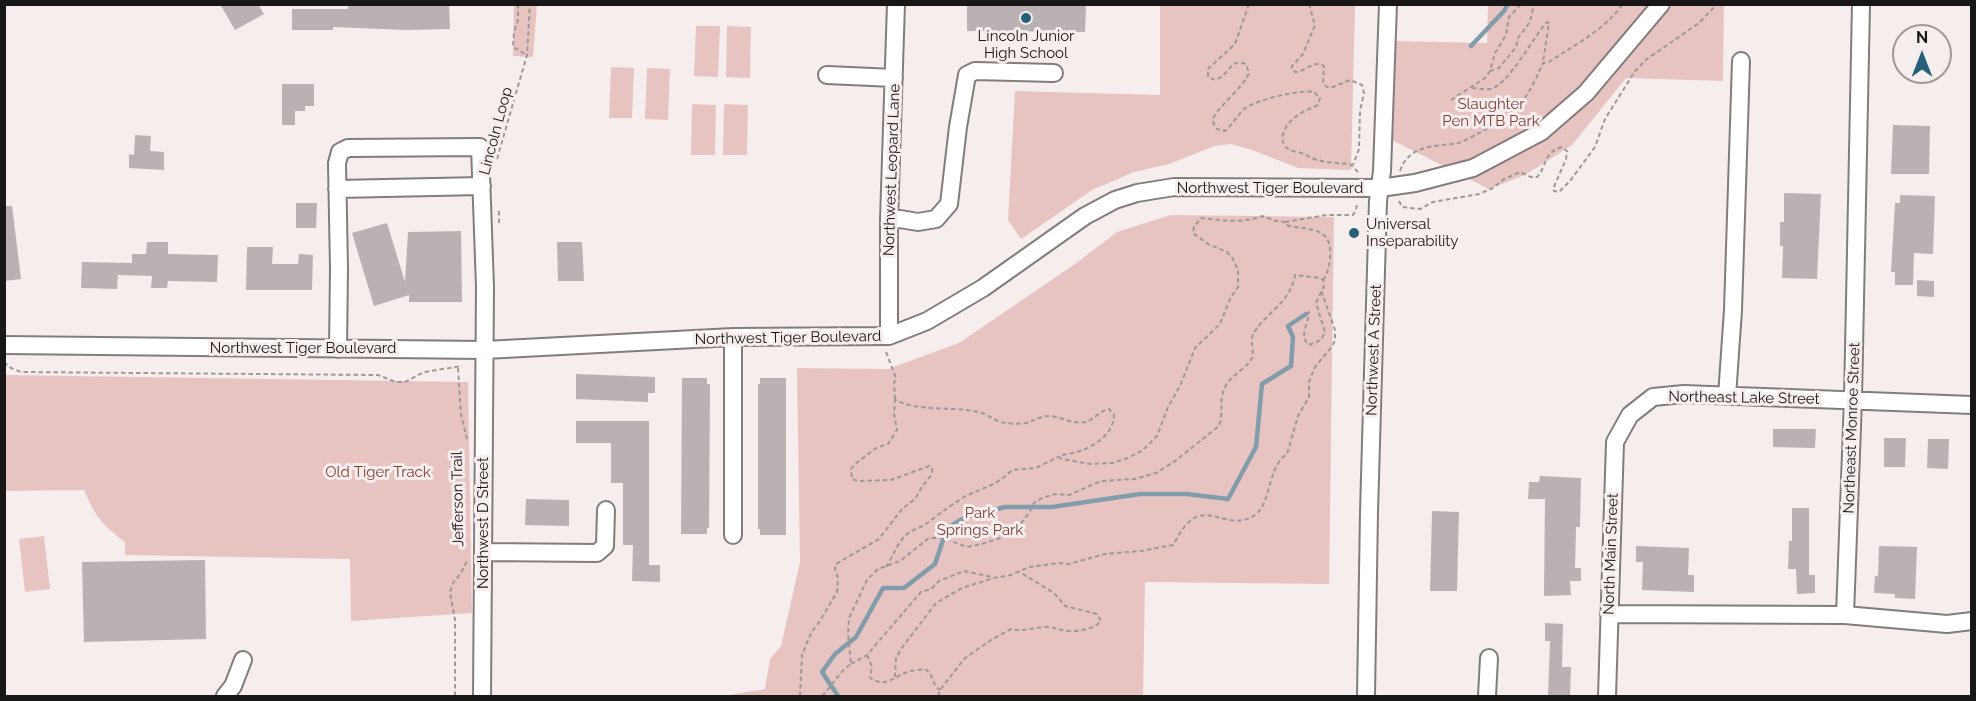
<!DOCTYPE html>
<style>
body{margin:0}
#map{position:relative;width:1976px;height:701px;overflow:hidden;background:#f6eeed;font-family:Raleway,sans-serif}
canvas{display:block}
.frame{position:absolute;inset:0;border:6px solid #191616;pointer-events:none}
.north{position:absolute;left:1892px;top:24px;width:60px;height:60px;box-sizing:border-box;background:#f6eeed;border:2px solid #9e9897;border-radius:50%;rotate:0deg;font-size:16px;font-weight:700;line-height:24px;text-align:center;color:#191616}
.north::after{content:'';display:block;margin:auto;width:21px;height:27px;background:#255f78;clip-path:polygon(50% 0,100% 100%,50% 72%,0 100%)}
</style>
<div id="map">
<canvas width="1976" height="701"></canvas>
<div class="frame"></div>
<div class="north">N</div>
</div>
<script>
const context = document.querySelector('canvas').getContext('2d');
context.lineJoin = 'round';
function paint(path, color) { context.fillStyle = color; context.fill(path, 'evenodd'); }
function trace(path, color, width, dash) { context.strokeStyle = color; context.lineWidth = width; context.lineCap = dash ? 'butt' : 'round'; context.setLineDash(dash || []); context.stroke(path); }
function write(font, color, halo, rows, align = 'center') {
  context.font = font + ' Raleway,sans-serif'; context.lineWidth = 6; context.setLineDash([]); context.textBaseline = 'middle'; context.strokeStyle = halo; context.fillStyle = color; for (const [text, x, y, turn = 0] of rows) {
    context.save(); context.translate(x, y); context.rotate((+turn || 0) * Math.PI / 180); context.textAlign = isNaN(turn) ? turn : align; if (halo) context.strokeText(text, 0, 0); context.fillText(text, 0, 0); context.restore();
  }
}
const green = new Path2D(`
 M514,5h23l-4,52 -20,-1z
 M1160,5h195l-4,165 -53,-2 -46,-18 -21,-6 -16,2 -46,18 -35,8 -42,18 -71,49 -13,-19 7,-129 145,4z
 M1488,5h236l-1,76 -97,-3 -54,67 -47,30 -36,14 -97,-49 2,-99 93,2z
 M696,26h24l-2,51 -24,-1z
 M727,26l24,1 -1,51 -24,-1z
 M611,67l23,1 -2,50h-23z
 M647,68l23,1 -2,51 -23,-1z
 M692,104l24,1 -1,50h-24z
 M724,104l24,1 -1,50h-24z
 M1171,215l163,2 -5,367 -184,-2 -2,114h-420l42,-7 5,-30 11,-13 19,-84 -3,-194 91,1 71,-26 116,-79 42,-32z
 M5,375l463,7 4,231 -121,8 -1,-62 -225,-4v-13c-23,-17 -30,-26 -41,-52l-79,1z
 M44,536l6,53 -25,3 -6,-53z`);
const stream = new Path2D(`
 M1471,46l33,-35 4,-7
 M838,696l-16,-24 13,-18 21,-17 27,-49h21l31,-24 12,-36 19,-11 39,-10h47l88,-13h47l41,5 28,-52 6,-63 29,-18 2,-29 -5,-11 18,-12`);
const building = new Path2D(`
 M220,4h38l6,10 -29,16z
 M348,4h101l1,25 -43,1 -74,-3v3h-41v-21h56z
 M967,4h119l-1,28 -118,-1z
 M282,84h32v22h-9v5h-10v14h-13z
 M1893,125l37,1 -1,48h-38z
 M135,135l16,1 -1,15 14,1v18l-35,-2v-14l5,1z
 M1784,193l37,1 -4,85 -35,-1 1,-32h-3v-24h4z
 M1900,195l35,1 -2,58 -19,-1 -1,32h-18v-13h-4l4,-69h5z
 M296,203h21l-1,25h-20z
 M4,206h8l9,73 -17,2z
 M387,223l18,59 3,-50 53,-1 1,71h-53v-7l-35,11 -22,-73z
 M147,242h21v12l50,1 -1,27 -49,-1 -1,7h-16l1,-12 -34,-1 -1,14 -36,-1 1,-26 50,1v-9h14z
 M557,242h25l2,39h-26z
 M247,247h26l-1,17h26l1,-10 14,1 -1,35h-66z
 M1917,280l17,1v16l-17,-1z
 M576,374l79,3v16h-7v9l-72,-3z
 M682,378h25v6h3l-1,144h-2v6h-26z
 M760,378h26v157h-26v-6h-2v-145h2z
 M576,421h73v144h11v17l-28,-1 1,-36h-10v-62h-12v-40h-35z
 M1773,429h43l-1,19 -42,-1z
 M1884,438h22l-1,29h-21z
 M1928,439h21l-1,30 -21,-1z
 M1540,476l41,2 -1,49h-4l-1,41h6v13h-11l1,14 -27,1 1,-97h-17l1,-17h10z
 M526,499l43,1v26l-44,-1z
 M1792,508h17v67h6v18l-18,1 -1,-25h-8l1,-28h3z
 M1432,511l27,1 -2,79h-27z
 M1636,546l53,2 -1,27h6v17l-52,-2 1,-28h-7z
 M1879,546l38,1 -2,52 -20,-1v-4l-21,-1 1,-17h3z
 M205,560l1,79 -122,3 -2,-80z
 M1545,623l18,1 -1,43h9l-1,29h-22l2,-55h-5z`);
const path = new Path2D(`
 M518,4v16l-4,12 -1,15 14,8
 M1249,4l-14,40 -27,25v8l7,3c17,-6 13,-22 31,-16l3,9c-4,13 -36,38 -36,47 0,4 2,6 4,9l8,2c7,-6 12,-15 19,-22 11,-9 57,-20 70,-17l6,6 -2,7c-15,7 -31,13 -35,30 -2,6 1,12 7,15 4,2 10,2 14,4 3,1 5,3 8,4 12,5 26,5 38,6l8,8
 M1309,4l6,21 -12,29 -11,12v3l3,3c11,0 19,-13 29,-6l-1,17 4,4h6l17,-7 12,5 2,8 -4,18 -1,38 -6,16
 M1490,71l9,-3 17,-21 2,-9 12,-16 4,-18
 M1472,88c6,0 12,2 18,1 17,-2 44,-53 57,-67l2,1 -6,39
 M1451,100l34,-22 5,-7 5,-18 11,-18 3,-18 12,-13
 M497,159l30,-104 3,-51
 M1400,171c9,-27 35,-24 58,-28 7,-2 15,-7 21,-10 14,-7 39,-25 47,-37 7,-10 12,-22 17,-33l6,-1c28,-19 53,-30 74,-58
 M1399,201l3,6 18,2 13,-7 46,-8 14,-6 11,-9 16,-7 11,5h6c10,-10 6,-25 25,-30l5,4 -1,8 -13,30 1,2 5,1 11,-11 25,-34 10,-28 30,-48 12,-12 52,-36 18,-19
 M499,211v15
 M1285,222l42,-7h26l3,-5 1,-6
 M886,352l10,26 -2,5 1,17
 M4,362l7,6 10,4 357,3 18,7h9l19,-10 38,-6
 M458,368l3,47 6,24
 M886,567c7,-10 11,-24 20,-32 5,-5 14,-7 20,-11 12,-9 25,-19 38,-27 19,-10 31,-10 48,-27l24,-2 22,-11
 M867,655l5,12 -2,11c18,11 24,-3 41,-7 4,-1 10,-1 14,-2 9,5 6,15 15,21
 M851,664l16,-9 54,-63 10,-3 8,-8 25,-10 28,6
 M895,677l1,-19 5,-9 35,-46 26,-15 32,-10 17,-3 18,-8 30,-4 10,1 36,-10 36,-3 32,-6c5,-8 9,-17 16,-23 20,-19 41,10 66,-7 17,-13 12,-48 32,-61l11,-38 11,-19v-15l6,-15 15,-18 5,-8v-11l-14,-40
 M455,696v-76l-5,-28 3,-9 8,-10 6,-12
 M800,696l2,-41 9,-22 9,-12 17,-29 1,-14 -3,-9 1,-5 43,-25 23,-30 13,-10 7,-12 10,-13v-5l-3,-3 -38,14 -33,1 -6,-2 -1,-10 3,-4 22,-17 12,-4 9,-14 -3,-16 1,-14c28,13 58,5 87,13 9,3 15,10 25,10 6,1 13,1 19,0 8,-2 14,-7 22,-7 12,0 25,9 37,6 9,-2 14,-11 24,-13l5,6c0,20 -23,34 -41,38 -6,1 -9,1 -14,4l3,2 28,5 22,-1 16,-5 15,-8 14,-14 11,-29 12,-21 15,-38 25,-24 10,-25 8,-12v-17l-5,-11 -6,-7 -19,-8 -15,-11 1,-6 7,-9c20,2 41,6 61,-2l14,5 9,1v2l4,2c23,4 44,2 41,32 -1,9 -2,15 -7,22
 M822,696c10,-10 17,-24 29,-32l-3,-30 1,-16 18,-38 11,-11 22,-8 29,-23h14l24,9 15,-3 24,-8 9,-5 14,-18 5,-10 8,-5 13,-4 14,1 32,-14 34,-2 21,-6 19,-12 44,-35c5,-14 -1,-27 7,-41 6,-10 23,-19 26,-27 3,-9 -4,-18 3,-27 14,-21 35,-28 40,-56l25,3 3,2 1,6 -8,17 9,29 -4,8 -12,5c-11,-9 0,-22 0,-34
 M938,696l2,-6 25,-32 26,-18 20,-11c12,3 24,-2 37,-2 5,0 9,2 14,3 11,3 32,0 39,-9l-4,-7 -32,-8 -11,-13 -36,-22`);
const minor = new Path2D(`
 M827,75l67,3
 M337,189l145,-3
 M889,220l11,-1 18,3 18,-3 13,-15 9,-77 9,-52 8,-4 79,2
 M889,336v-116l7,-216
 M4,345l481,5 248,-13 156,-1 38,-15 56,-33 102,-72 30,-16 22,-7 37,-6 206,1 35,-5 58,-15 68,-36 45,-39 75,-89
 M338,349l1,-80 -2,-106 3,-11 8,-4 132,-1 5,140 -3,409
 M1727,396l6,-86 8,-249
 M733,535v-198
 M483,552l114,1 8,-7 1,-36
 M1609,614l236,1 102,9 25,-3
 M1845,615l8,-216 8,-395
 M225,696l8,-10 10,-26
 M1366,696l3,-184 9,-311 4,-30 6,-167
 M1487,696l2,-38
 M1607,696l8,-254 15,-27 23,-18 31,-3 288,11`);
const markers = [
 [1026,18,6,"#255f78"],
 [1354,233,6,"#255f78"]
];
const poiNames = [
 ["Lincoln Junior",1026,36],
 ["High School",1026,53],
 ["Universal",1366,224,"left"],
 ["Inseparability",1366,241,"left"]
];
const parkNames = [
 ["Slaughter",1491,104],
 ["Pen MTB Park",1491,121],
 ["Old Tiger Track",378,472],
 ["Park",980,513],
 ["Springs Park",980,530]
];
const streetNames = [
 ["Lincoln Loop",496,131,-75],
 ["Northwest Leopard Lane",892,170,-88],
 ["Northwest Tiger Boulevard",1270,188],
 ["Northwest Tiger Boulevard",788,338,-1],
 ["Northwest Tiger Boulevard",303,348],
 ["Northwest A Street",1374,350,-88],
 ["Northeast Lake Street",1744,398,1],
 ["Northeast Monroe Street",1852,428,-88],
 ["Jefferson Trail",458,499,-91],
 ["Northwest D Street",483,523,-90],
 ["North Main Street",1611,554,-88]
];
paint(green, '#e7c4c2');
trace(stream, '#819caa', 4.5);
paint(building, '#bab2b2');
trace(minor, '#837c7b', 20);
trace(path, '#9e9897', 2, [4.5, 3]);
trace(minor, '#fff', 16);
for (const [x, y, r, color] of markers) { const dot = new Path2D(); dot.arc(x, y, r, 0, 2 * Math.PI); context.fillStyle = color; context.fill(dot); trace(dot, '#f6eeed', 2); }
write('15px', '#191616', '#f6eeed', poiNames);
write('15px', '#7a413e', '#f6eeed', parkNames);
write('15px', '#191616', '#f6eeed', streetNames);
</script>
